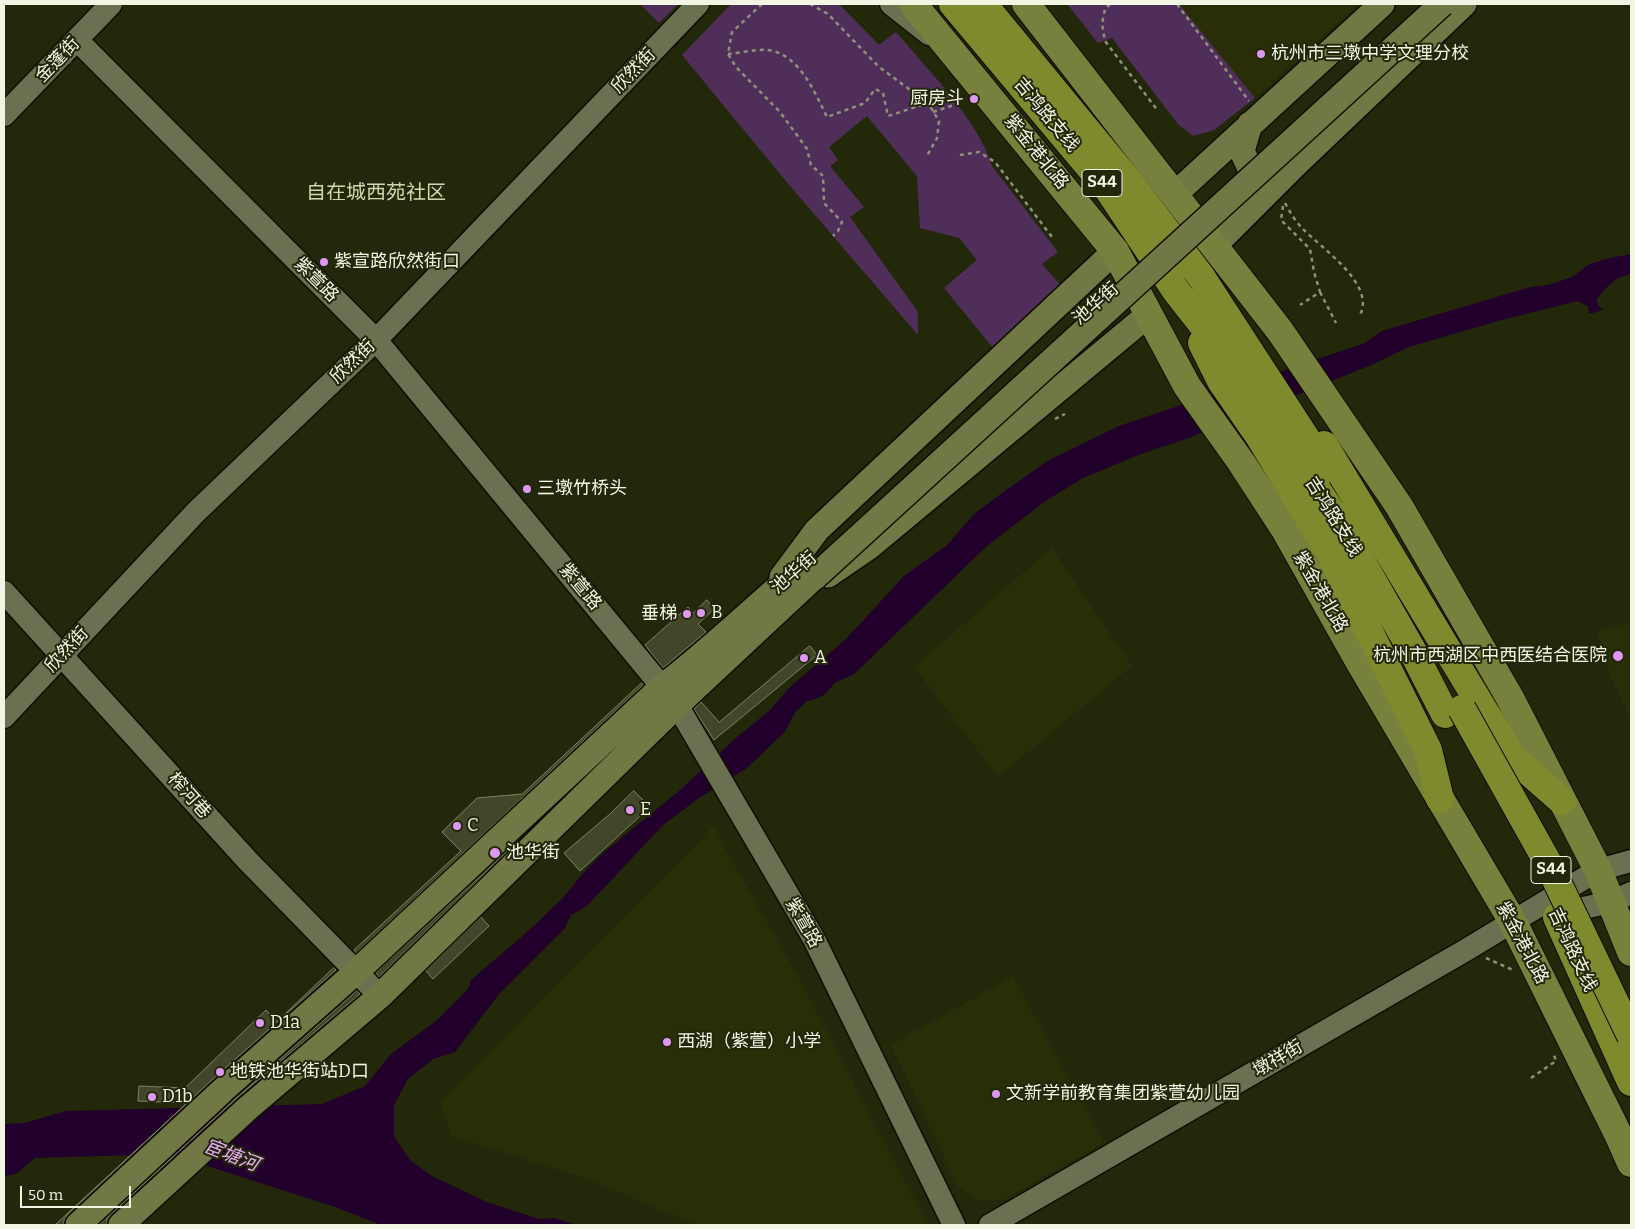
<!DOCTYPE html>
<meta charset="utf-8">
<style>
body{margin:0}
#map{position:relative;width:1635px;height:1229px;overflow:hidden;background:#24280a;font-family:Bitter,serif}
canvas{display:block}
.frame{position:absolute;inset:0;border:5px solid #f2f5e4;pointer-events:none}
.scale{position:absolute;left:20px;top:1186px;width:111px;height:22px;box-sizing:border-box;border:2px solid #f2f5e4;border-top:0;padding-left:6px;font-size:15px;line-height:18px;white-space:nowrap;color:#f2f5e4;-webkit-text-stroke:4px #24280a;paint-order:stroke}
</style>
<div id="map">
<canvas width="1635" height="1229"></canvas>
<div class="frame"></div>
<div class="scale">50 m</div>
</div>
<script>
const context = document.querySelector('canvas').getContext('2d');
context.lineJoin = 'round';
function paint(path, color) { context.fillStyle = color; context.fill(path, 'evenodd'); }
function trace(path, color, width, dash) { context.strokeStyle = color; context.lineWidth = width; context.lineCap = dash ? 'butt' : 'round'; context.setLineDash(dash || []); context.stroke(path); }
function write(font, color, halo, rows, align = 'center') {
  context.font = font + ' Bitter,"Noto Sans SC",serif'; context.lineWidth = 4; context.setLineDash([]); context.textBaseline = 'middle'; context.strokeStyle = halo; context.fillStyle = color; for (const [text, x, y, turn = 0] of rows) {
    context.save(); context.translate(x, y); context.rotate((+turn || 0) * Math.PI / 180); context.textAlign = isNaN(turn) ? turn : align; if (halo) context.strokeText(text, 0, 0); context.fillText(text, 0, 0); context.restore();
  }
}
const built = new Path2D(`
 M1179,4h180l-104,94z
 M1052,548l80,118 -134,111 -84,-110z
 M1631,622v98l-19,-40 -15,-49z
 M713,827l88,155 126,241 -4,2h-226l-107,-45 -140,-45 -9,-33z
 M1013,976l91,167 -101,57h-25l-20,-13 -67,-142z`);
const green = new Path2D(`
 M640,4h38l-19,19z
 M731,4h108l40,41 17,-13c31,37 83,89 96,134l66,86 -16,12 21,24 -70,60 -49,-60 33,-28 -18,-22 -39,-10 -3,-52 -50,-60 -38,31 9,13 -8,6 34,41 -14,10 68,95v23l-133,-155 -103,-125z
 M1067,4h112l76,94 -41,32 -21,6 -15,-12 -66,-86 -14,5z`);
const water = new Path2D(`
 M1631,254v20c-16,3 -24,12 -34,25l1,6 5,5 -14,4 -1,-8 -11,-5 -79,20 -89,26 -40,19 -180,72 -48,16 -58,24 -39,24 -57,44 -134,129 -17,7 -13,14 -17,6 -10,9 -12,22 -37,35 -48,30 -36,27 -76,81 -16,9 -6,13 -66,66 -44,58 -22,7 -25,20 -14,26v31l16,24 22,16 55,26 52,17 15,-1 23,7h-196l-46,-18 -165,-53 -135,4 -19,16 -12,2v-52l20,-1 42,-12 256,-7 43,-18 26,-32 45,-33 32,-32 3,-9 55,-47 36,-34 21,-26 20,-20 76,-62 58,-54 32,-26 20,-23 56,-48 59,-64 43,-31 27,-31 32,-24 43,-30 70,-34 246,-83 17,-12 148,-44 18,-2 24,-8 16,-12 17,-6z`);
const building = new Path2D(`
 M707,600l7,9 -16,15 8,8 -43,36 -18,-23 43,-38 5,6z
 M810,646l7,9 -103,85 -20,-31 7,-7 18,20z
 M642,683l1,2 -287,268 -2,-3 107,-99 -19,-19 35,-34 45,-4z
 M634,791l16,16 -70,64 -16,-18 46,-39z
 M516,843l-137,134 -3,-4z
 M481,917l8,9 -56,53 -7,-8z
 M334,968l2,2 -123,109 -145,135 -4,6v5h-9l132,-122 -49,-2 1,-15 46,2 81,-78 11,11z
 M357,991l3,3 -122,103 -127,117 -4,6v5h-8l134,-124z`);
const path = new Path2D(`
 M762,4l-30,28 -4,22 8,13 44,45 27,37 4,16 12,11 1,27 18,19 -4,9 -5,5
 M810,4l18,10 51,53 49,36 11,18 -2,17 -10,18
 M1110,4l-5,5 -3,15 3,17 53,70
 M1177,4l72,97
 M728,54c12,-1 27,-5 39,-4 32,3 48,43 60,67l38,-14 10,-14 8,4 5,23 40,-13
 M933,112l24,-8
 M960,155l19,-3 16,10 57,75
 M1285,203c5,9 10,18 17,25 19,20 74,56 58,87
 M1283,206l-2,14 29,29 4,23 6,20 -20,13
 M1320,292l16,31
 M1055,419l10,-5
 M1486,958l27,12
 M1531,1078l25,-17 -2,-6`);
const tertiary = new Path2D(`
 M891,4l38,30
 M77,40l299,300 301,365 137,234 140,286
 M4,115l107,-111
 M4,592l243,268 133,136
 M4,717l192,-205 180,-172 322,-336
 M1556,914l55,-12 20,-9
 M990,1225l476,-275 132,-80 33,-9`);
const secondary = new Path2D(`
 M1250,124l-8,27 10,22 25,2
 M1174,195l208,-191
 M1214,246l82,-82 168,-160
 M828,575l41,-28 279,-232
 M782,577l35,-47 298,-279
 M78,1225l145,-135 133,-118 306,-285c49,-37 93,-81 140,-120
 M121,1225l127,-117 132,-112 297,-291 136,-127`);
const primary = new Path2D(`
 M913,4l202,247 72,135 54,76 43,66 76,135 153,259 106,214 12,27
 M1026,4l254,327 119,175 111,192 88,172 33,82`);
const motorway = new Path2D(`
 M953,4l155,185 68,102 63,80 105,160 68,119 33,64
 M983,4l147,179 72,95 124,191
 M1202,343l19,38 38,55 71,117 98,197 12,49
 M1324,445l188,312 50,44
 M1557,917l74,165`);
const secondaryBridge = new Path2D(`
 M815,577l627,-573`);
const motorwayBridge = new Path2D(`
 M1462,709l86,154 83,173`);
const markers = [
 [1261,54,5,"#de98f2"],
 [974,99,5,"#de98f2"],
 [324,262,5,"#de98f2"],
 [527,489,5,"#de98f2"],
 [701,613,5,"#de98f2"],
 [687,614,5,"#de98f2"],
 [1618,656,6,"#de98f2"],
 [804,658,5,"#de98f2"],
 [630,810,5,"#de98f2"],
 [457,826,5,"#de98f2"],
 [495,853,6,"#de98f2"],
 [260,1023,5,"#de98f2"],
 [667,1042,5,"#de98f2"],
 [220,1072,5,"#de98f2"],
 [996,1094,5,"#de98f2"],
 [152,1097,5,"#de98f2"]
];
const shields = [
 [1102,183,40],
 [1551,870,40]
];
const shieldNames = [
 ["S44",1102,183],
 ["S44",1551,870]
];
const poiNames = [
 ["杭州市三墩中学文理分校",1271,54],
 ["厨房斗",964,99,"right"],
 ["紫宣路欣然街口",334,262],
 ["三墩竹桥头",537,489],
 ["B",711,613],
 ["垂梯",677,614,"right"],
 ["杭州市西湖区中西医结合医院",1607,656,"right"],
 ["A",814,658],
 ["E",640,810],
 ["C",467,826],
 ["池华街",506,853],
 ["D1a",270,1023],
 ["西湖（紫萱）小学",677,1042],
 ["地铁池华街站D口",230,1072],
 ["文新学前教育集团紫萱幼儿园",1006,1094],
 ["D1b",162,1097]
];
const streetNames = [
 ["金蓬街",58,60,-46],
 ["欣然街",634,71,-46],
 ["吉鸿路支线",1046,115,50],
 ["紫金港北路",1036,152,51],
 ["紫萱路",316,280,45],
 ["池华街",1096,304,-41],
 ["欣然街",353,362,-44],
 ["吉鸿路支线",1333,517,58],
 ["池华街",794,573,-41],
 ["紫萱路",580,587,50],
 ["紫金港北路",1320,592,60],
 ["欣然街",67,650,-47],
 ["榨河巷",189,796,48],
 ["紫萱路",803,923,60],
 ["紫金港北路",1522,943,62],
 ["吉鸿路支线",1572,950,65],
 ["墩祥街",1278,1059,-30]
];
const waterNames = [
 ["宦塘河",231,1156,21]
];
const quarterNames = [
 ["自在城西苑社区",376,193]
];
paint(built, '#292e08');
paint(green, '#4f2f59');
paint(water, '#22002c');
paint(building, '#424729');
trace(building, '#7e8363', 1);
trace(tertiary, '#0d1000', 25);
trace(secondary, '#0d1000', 28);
trace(primary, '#0d1000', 30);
trace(motorway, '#0d1000', 30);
trace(path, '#8e927b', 2.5, [4, 4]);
trace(tertiary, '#6b7051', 22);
trace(secondary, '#717846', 25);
trace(primary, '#77803c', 28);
trace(motorway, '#7f8a2e', 28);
trace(secondaryBridge, '#0d1000', 28, []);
trace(motorwayBridge, '#0d1000', 30, []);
trace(secondaryBridge, '#717846', 25);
trace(motorwayBridge, '#7f8a2e', 28);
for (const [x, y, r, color] of markers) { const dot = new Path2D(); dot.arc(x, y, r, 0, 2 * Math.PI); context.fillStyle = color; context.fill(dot); trace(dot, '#24280a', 2); }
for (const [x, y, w] of shields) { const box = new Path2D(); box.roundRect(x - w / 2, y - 13.5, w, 27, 4); context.fillStyle = '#24280a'; context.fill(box); trace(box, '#f2f5e4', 1); }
write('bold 16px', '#f2f5e4', null, shieldNames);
write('18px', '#f2f5e4', '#24280a', poiNames, 'left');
write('18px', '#f2f5e4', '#24280a', streetNames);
write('italic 19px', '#eaabfc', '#24280a', waterNames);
write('20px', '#cfd6b3', '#24280a', quarterNames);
</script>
